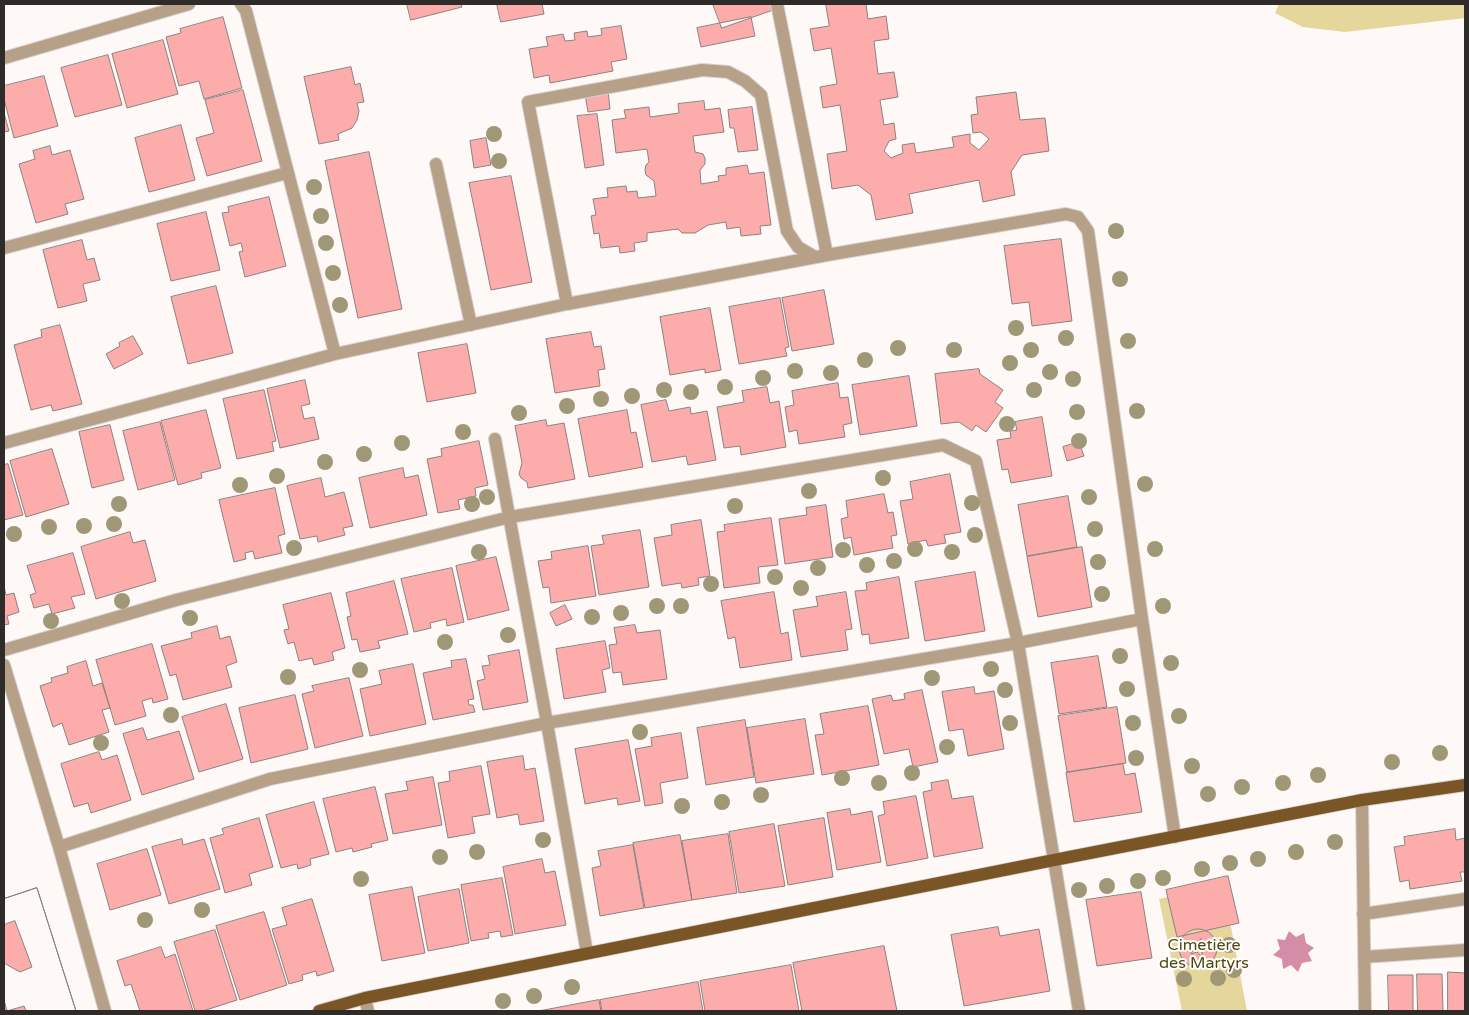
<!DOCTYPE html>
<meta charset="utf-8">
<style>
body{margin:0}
#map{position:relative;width:1469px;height:1015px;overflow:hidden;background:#fef9f7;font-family:"Varela Round",sans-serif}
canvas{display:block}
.frame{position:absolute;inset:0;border:5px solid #2f2b29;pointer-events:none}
</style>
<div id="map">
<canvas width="1469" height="1015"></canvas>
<div class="frame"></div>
</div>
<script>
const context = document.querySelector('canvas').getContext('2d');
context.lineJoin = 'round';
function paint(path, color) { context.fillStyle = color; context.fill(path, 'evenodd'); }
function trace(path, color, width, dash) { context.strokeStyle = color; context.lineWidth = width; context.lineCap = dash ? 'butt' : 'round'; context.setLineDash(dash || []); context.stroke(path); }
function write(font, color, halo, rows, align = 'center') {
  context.font = font + ' "Varela Round",sans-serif'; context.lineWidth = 4; context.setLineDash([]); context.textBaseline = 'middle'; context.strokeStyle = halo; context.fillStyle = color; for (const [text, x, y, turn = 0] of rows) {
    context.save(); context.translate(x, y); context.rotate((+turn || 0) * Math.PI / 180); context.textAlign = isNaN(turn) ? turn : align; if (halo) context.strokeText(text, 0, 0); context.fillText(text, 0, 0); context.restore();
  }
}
const green = new Path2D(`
 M1279,4h186v14l-120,14 -42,-5 -28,-14z
 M1223,885l24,126h-65l-23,-112z`);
const water = new Path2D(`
 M1289,931l7,6 8,-4 2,10 8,5 -6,5 4,8 -10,2 -4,9 -7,-7 -8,4 -1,-10 -9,-4 7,-6 -3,-10 8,1z`);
const building = new Path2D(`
 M407,4h54l1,3 -51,13z
 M497,4h45l2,10 -43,8z
 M713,4h58l2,6 -51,18z
 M826,4h40l2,15 18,-3 3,23 -15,2 4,33 16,-2 4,25 -18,3 4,25 10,-2 2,16 -7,2 -5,10 7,7 12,-5 -1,-8 12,-2 2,10 38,-6 -2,-10 18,-3v9l9,7 10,-11 -8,-7 -8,1 -2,-18 7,-1 -2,-17 40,-5 4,28 25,-2 4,33 -27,4 -11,17 4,23 -32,7 -4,-22 -70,14 4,19 -37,7 -5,-25 -13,-10 -26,4 -5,-35 20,-3 -7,-46 -17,3 -3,-21 17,-3 -6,-36 -17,3 -4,-22 19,-3z
 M223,17l19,71 -38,11 -5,-18 -20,5 -13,-49 15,-4 -1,-4z
 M751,17l4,19 -54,11 -4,-19z
 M621,26l6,33 -16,3 2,9 -63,12 -1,-8 -15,3 -5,-29 19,-3 -2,-9 17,-3 2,7 10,-1 -1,-7 13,-2 1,6 14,-2 -1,-6z
 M163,40l15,54 -51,14 -15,-54z
 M108,55l14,50 -47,12 -14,-49z
 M351,67l4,18 5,-2 4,19 -7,1 2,8 -2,9 -5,8 -14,6 1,6 -20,4 -15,-67z
 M44,76l14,50 -44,12 -10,-39v-13z
 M243,90l19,71 -55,15 -11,-38 18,-5 -9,-33z
 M608,91l2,18 -22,3 -3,-18z
 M704,101l1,9 15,-2 4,24 -31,4 2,16 8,2 2,4v6l-5,6 1,14 18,-3 -1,-5 8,-1v-7l21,-3 2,9 15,-2 7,53 -11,1 1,8 -20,2 -1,-9 -13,2 -1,-7 -18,3 -13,8h-13l-4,-4 -31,4v8l-13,2 1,8 -15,2 -1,-7 -18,2 -2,-15 -5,1 -3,-18 5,-1 -3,-16 15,-2 -1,-9 19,-2 1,6 10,-1 1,7 18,-2 -2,-15 -8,-6 -1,-5 1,-5 3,-3 -2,-13 -31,4 -4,-33 14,-2 -2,-8 25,-3 1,10 29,-4 -1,-9z
 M752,107l6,43 -20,2 -4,-24h-4l-2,-18z
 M4,113l5,18 -5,1z
 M597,114l7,51 -19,3 -8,-52z
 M181,125l14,55 -46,12 -14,-54z
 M486,138l5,27 -17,3 -4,-27z
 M50,146l2,9 18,-5 14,49 -19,5 3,10 -32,9 -17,-59 16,-5 -2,-8z
 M369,152l33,157 -44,9 -33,-157z
 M511,176l21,106 -41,8 -22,-107z
 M269,197l17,69 -41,11 -6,-25 4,-1 -2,-8 -11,3 -8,-33 7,-1 -1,-5z
 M206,212l14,58 -49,11 -14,-57z
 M1061,239l11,82 -40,5 -3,-24 -17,2 -8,-58z
 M82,240l5,20 7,-2 6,22 -17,4 4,17 -29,7 -15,-58z
 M216,286l17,67 -45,11 -17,-67z
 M824,290l10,54 -42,7 -10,-53z
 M780,298l9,49 -4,1 2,8 -48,8 -10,-57z
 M710,308l11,62 -16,3v-4l-35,6 -10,-58z
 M60,325l22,79 -29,7 -2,-6 -20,5 -17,-65 28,-8 -1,-7z
 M591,332l3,15 7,-1 4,23 -7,1 2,16 -45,7 -9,-54z
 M133,336l10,18 -29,15 -8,-15 14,-8 -1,-3z
 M467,344l9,49 -49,9 -9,-49z
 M979,369l1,5 23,16 -8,12 8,6 -17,24 -10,-7 -4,6 -13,-9 -18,2 -6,-50z
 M909,376l8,50 -57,9 -8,-50z
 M305,380l5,24 -9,2 3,13 10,-2 5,22 -39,9 -13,-59z
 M838,383l2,15 8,-1 4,26 -9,2 2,12 -46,7 -2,-14 -8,2 -4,-25 9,-2 -2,-14z
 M767,387l3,16 9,-2 7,46 -45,8 -1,-9 -16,2 -7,-41 27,-5 -2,-11z
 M264,390l12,51 -4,1 2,9 -37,8 -14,-60z
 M666,400l3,11 21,-4 1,7 16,-3 9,49 -28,5 -2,-9 -34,6 -11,-57z
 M206,410l15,58 -20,5 1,5 -24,7 -17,-64z
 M627,410l4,23 5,-1 7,35 -54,10 -11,-58z
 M1042,417l10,59 -41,7 -3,-14 -6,1 -5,-30 14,-2 -1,-7 7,-1 -2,-8z
 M546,420l1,6 17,-3 11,56 -47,9 -1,-6 -6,-4 -2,-4 3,-11 -7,-37z
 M160,422l15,58 -37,10 -15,-59z
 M110,425l14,55 -32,8 -13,-56z
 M479,441l9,44 -13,3 1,8 -18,4 2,9 -22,4 -11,-54 15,-3 -1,-7z
 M1079,442l5,14 -17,5 -4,-14z
 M52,449l17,55 -43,13 -16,-56z
 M8,464l15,51 -19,5v-55z
 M403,468l2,10 13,-3 9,40 -57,13 -11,-50z
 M950,474l11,58 -17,3 2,8 -18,3 -2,-6 -18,4 -8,-43 13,-2 -3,-17z
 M321,478l4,19 19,-5 9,34 -10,2 2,7 -27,7 -1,-6 -17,3 -13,-53z
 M275,488l10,46 -7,2 4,17 -27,6 -2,-8 -8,2 1,6 -12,3 -15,-62z
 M884,494l4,19 5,-1 4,23 -6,1 2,12 -39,7 -3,-18 -7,2 -3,-20 7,-2 -2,-16z
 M1068,496l9,51 -50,9 -9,-51z
 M826,505l7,52 -48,7 -6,-45 28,-4 -1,-7z
 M771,518l7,47 -20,2 2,16 -36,5 -7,-56 8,-1 -1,-6z
 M701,520l9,56 -12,2 1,7 -17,3 -1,-5 -19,3 -8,-48 18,-3 -1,-10z
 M640,530l9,57 -50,8 -8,-49 13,-2 -2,-8z
 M130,532l3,11 12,-3 11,41 -60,18 -15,-52z
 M588,546l8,50 -45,7 -2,-16 -6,1 -5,-27 14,-2 -1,-7z
 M1082,547l10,60 -54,10 -11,-60z
 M73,553l12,41 -14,3 4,11 -23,6 -3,-10 -15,4 -4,-13 6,-2 -9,-27z
 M496,557l13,53 -41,10 -12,-54z
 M452,568l12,54 -17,4 -1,-7 -16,4 1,5 -17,4 -13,-53z
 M975,572l10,59 -60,10 -10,-59z
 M899,577l10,61 -39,6 -1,-10 -7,1 -7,-44 12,-1 -1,-7z
 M394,581l14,53 -30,7 2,7 -20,4 -3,-13 -5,1 -5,-23 4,-1 -5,-23z
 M4,586l2,9 8,-2 5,19 -12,4 2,8 -5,1z
 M774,592l7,42 7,-2 4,28 -52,8 -5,-31 -7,2 -7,-38z
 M846,592l6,37 -7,1 3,20 -47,7 -8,-47 25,-4 -2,-9z
 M331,593l14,55 -13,4 2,8 -20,5 -2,-7 -13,3 -5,-19 -6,2 -4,-14 5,-1 -6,-24z
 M565,605l7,14 -16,7 -6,-13z
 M635,625l2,8 23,-3 7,49 -44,6 -2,-13 -8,1 -4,-28 8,-1 -3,-16z
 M217,626l3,13 10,-3 7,26 -11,4 6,21 -49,13 -7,-26 -6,2 -9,-30 31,-8 -1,-5z
 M605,641l5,27 -8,2 4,22 -42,7 -8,-50z
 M152,644l16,55 -15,4 -1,-5 -10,3 4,15 -31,9 -19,-65z
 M519,650l9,52 -45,8 -6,-29 8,-2 -3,-13 8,-1 -2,-9z
 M1098,656l9,51 -48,7 -8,-51z
 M466,659l8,40 -6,1 1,5h4l2,7 -42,8 -10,-47 29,-6 -1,-6z
 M86,661l7,25 9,-3 8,25 -8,2 7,22 -40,13 -7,-22 -9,4 -13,-41 12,-4 -1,-4 17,-5 -1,-6z
 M413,664l13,60 -56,12 -10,-47 22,-5 -3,-13z
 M349,678l14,58 -48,12 -13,-54 12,-3 -2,-5z
 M974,687l1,7 19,-3 10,58 -36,7 -5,-27 -14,2 -7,-39z
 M922,690l16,72 -25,5 -4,-18 -25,5 -12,-55 19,-4 2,6 12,-2 -1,-5z
 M295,695l13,54 -57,14 -12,-55z
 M226,704l17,55 -44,13 -17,-55z
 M868,706l11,59 -57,10 -7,-40 9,-1 -4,-20z
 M1117,707l9,56 -59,9 -9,-56z
 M805,719l9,55 -58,9 -9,-55z
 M745,720l9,57 -48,8 -9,-57z
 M143,728l4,12 32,-9 15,48 -52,16 -19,-61z
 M681,733l7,45 -28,5 3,20 -18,3 -10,-57 17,-3 -1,-8z
 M628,740l12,61 -22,4 -1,-7 -32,6 -10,-55z
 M99,752l3,8 15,-5 14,45 -40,13 -3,-10 -14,4 -13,-43z
 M523,756l2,14 10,-2 9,53 -24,4 -2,-11 -21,4 -10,-56z
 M1123,764l2,11 10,-2 7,39 -68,10 -8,-49z
 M481,766l9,48 -18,3 3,16 -27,5 -10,-55 12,-2 -1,-9z
 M433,777l9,48 -49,9 -8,-40 23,-4 -2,-8z
 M948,780l4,19 21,-3 10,52 -49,9 -11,-65 9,-2 -1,-7z
 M375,787l13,53 -17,4 1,3 -19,5 -1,-4 -16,4 -13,-53z
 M916,796l12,62 -41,8 -9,-50 7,-2 -2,-12z
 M314,802l15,52 -19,5 1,6 -13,4 -1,-5 -16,4 -15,-53z
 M850,809l1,6 21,-4 9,51 -44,8 -10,-57z
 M259,818l14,49 -24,7 3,11 -27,8 -15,-55 14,-4 -2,-5z
 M824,818l9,59 -45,8 -10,-59z
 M774,824l11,62 -46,7 -10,-61z
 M1455,829l1,11 9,-2v34h-5l2,9 -52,8 -1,-9 -9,2 -6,-35 11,-2 -1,-8z
 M728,834l9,59 -45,7 -10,-59z
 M680,835l12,65 -47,8 -12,-65z
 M182,839l1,6 21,-6 16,50 -51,15 -17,-57z
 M633,845l11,63 -44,8 -8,-48 9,-2 -3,-15z
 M147,849l14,46 -51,15 -13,-46z
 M542,859l3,14 10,-2 11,54 -51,9 -12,-67z
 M1228,876l11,47 -62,14 -11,-47z
 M502,878l11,57 -12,2 -1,-6 -12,2 1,5 -18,3 -10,-56z
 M412,887l13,66 -43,8 -13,-66z
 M37,888l39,123h-72v-112z
 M37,888l39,123h-50l-2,-5 -17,5 -3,-11v-101z
 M459,889l10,54 -41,8 -10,-54z
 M1141,892l11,66 -55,8 -11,-66z
 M312,899l22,72 -17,5 -1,-5 -14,4 1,5 -14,4 -17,-55 15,-4 -5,-17z
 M264,912l23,73 -47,15 -24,-74z
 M15,921l17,46 -12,5 -16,-9v-38z
 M998,927l2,9 39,-7 11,62 -86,15 -13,-71z
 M1179 948a19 19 0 1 1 38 0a19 19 0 1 1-38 0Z
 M215,930l22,70 -34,11h-8l-21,-69z
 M1201,939l1,6 6,3 -6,3v6l-5,-5 -6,2 3,-6 -3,-6 6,1z
 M884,946l13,65h-95l-9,-48z
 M161,947l4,11 10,-4 18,57h-53l-9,-27 -6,2 -8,-25z
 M791,965l8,46h-94l-5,-30z
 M1448,972l17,1v38h-17z
 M1417,974h25l1,37h-25z
 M1388,975h25v36h-24z
 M698,982l5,29h-101l-2,-11z
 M599,1000l2,11h-62z`);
const minor = new Path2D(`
 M241,4l5,7 89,343
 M777,4l50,251
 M4,58l185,-54
 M436,164l35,161
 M4,248l283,-75
 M567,304l-39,-202 174,-32 26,2 17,9 16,14 26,136 11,16 17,10
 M495,439l52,284 40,230
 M4,443l331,-89 232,-50 260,-49 239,-41 12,3 10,14 54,388 33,218
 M4,650l172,-50 334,-83 433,-72 33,16 42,182 61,368
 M4,665l55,182 46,164
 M1362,800l3,211
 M59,847l211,-68 277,-56 471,-80 124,-24
 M1363,914l102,-15
 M1364,957l101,-7
 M365,998l3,13`);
const major = new Path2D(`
 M319,1011l46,-13 689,-138 308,-60 103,-15`);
const trees = [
 [494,134],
 [499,161],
 [314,187],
 [321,216],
 [1116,231],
 [326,243],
 [333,273],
 [1120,279],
 [340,305],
 [1016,328],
 [1066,338],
 [1128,341],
 [898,348],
 [954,350],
 [1031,350],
 [865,360],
 [1010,363],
 [795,371],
 [1050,372],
 [831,373],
 [763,378],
 [1073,379],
 [725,387],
 [664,390],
 [1034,390],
 [691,392],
 [632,396],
 [601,399],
 [567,406],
 [1137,411],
 [1077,412],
 [519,413],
 [1007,424],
 [463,432],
 [1079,441],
 [402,443],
 [364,454],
 [325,462],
 [277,476],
 [883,478],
 [1145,484],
 [240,485],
 [809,491],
 [487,497],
 [1089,497],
 [972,503],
 [119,504],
 [472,504],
 [735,506],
 [114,524],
 [84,526],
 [49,527],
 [1095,529],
 [14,534],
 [975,535],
 [294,548],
 [915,549],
 [1155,549],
 [843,550],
 [479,552],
 [952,552],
 [894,561],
 [1098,562],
 [867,565],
 [818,568],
 [775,577],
 [711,584],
 [801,588],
 [1102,594],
 [122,601],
 [657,606],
 [681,606],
 [1163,606],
 [621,613],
 [592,617],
 [190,618],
 [51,621],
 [508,635],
 [445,642],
 [1120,656],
 [1171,663],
 [991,669],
 [360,670],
 [288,677],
 [932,678],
 [1127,689],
 [1005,690],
 [171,715],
 [1179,716],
 [1010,723],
 [1133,723],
 [640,732],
 [101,743],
 [947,747],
 [1440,753],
 [1136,758],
 [1392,762],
 [1192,766],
 [912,773],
 [1318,775],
 [842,778],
 [879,783],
 [1283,783],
 [1242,787],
 [1208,794],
 [761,795],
 [722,802],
 [682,806],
 [543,840],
 [1335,842],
 [477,852],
 [1296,852],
 [440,857],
 [1258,859],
 [1230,863],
 [1202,869],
 [1163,878],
 [361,879],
 [1138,881],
 [1107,886],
 [1079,890],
 [202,910],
 [145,920],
 [1229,945],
 [1234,970],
 [1218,978],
 [1184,979],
 [572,987],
 [534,996],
 [503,1001]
];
const parkNames = [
 ["Cimetière",1204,946],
 ["des Martyrs",1204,964]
];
paint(green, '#e5d69c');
paint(water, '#d48ca7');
paint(building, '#fcadab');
trace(building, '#8c8180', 1);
trace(minor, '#d9d4d2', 14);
trace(major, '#d9d4d2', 14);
trace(minor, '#b6a188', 12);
trace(major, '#7a5627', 12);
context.fillStyle = '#a09777';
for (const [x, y] of trees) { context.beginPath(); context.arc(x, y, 8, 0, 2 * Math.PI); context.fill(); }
write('16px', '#53470f', '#fff', parkNames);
</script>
